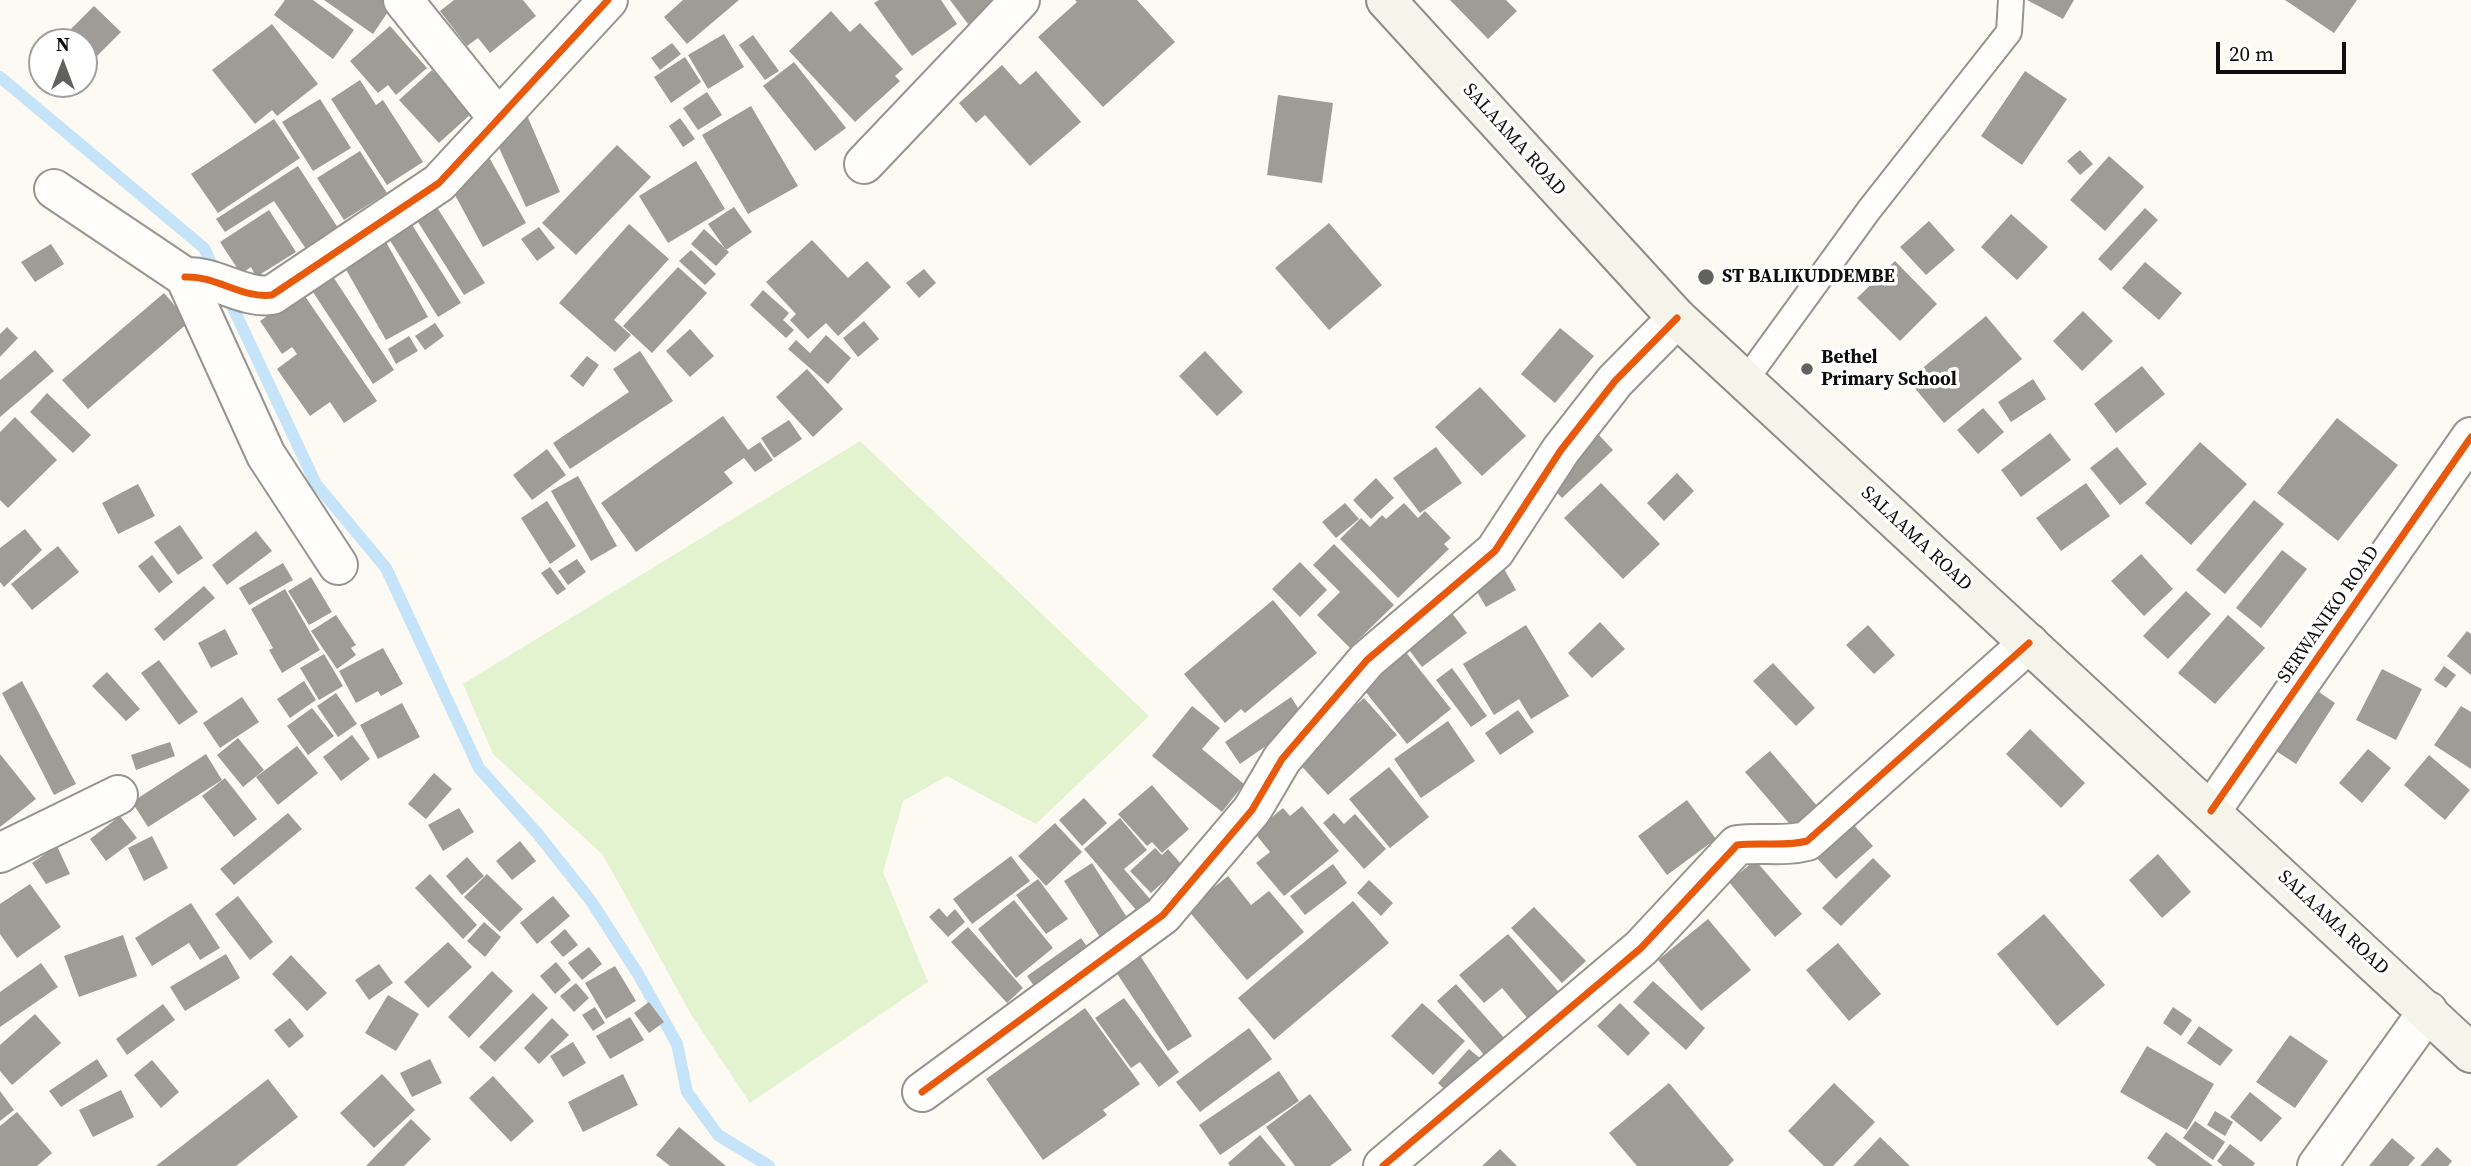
<!DOCTYPE html>
<style>
body{margin:0}
#map{position:relative;width:2471px;height:1166px;overflow:hidden;background:#fcfaf2;font-family:"Source Serif 4",serif}
canvas{display:block}
.north{position:absolute;left:28px;top:28px;width:70px;height:70px;box-sizing:border-box;background:#fff;border:2px solid #9f9f9f;border-radius:50%;rotate:0deg;font-size:19px;font-weight:700;line-height:28px;text-align:center;color:#0e0e0e}
.north::after{content:'';display:block;margin:auto;width:24px;height:32px;background:#61615e;clip-path:polygon(50% 0,100% 100%,50% 72%,0 100%)}
.scale{position:absolute;left:2216px;top:42px;width:130px;height:32px;box-sizing:border-box;border:4px solid #0e0e0e;border-top:0;padding-left:9px;font-size:21px;line-height:24px;white-space:nowrap;color:#0e0e0e;-webkit-text-stroke:5px #fff;paint-order:stroke}
</style>
<div id="map">
<canvas width="2471" height="1166"></canvas>
<div class="north">N</div>
<div class="scale">20 m</div>
</div>
<script>
const context = document.querySelector('canvas').getContext('2d');
context.lineJoin = 'round';
function paint(path, color) { context.fillStyle = color; context.fill(path, 'evenodd'); }
function trace(path, color, width, dash) { context.strokeStyle = color; context.lineWidth = width; context.lineCap = dash ? 'butt' : 'round'; context.setLineDash(dash || []); context.stroke(path); }
function write(font, color, halo, rows, align = 'center') {
  context.font = font + ' "Source Serif 4",serif'; context.lineWidth = 7; context.setLineDash([]); context.textBaseline = 'middle'; context.strokeStyle = halo; context.fillStyle = color; for (const [text, x, y, turn = 0] of rows) {
    context.save(); context.translate(x, y); context.rotate((+turn || 0) * Math.PI / 180); context.textAlign = isNaN(turn) ? turn : align; if (halo) context.strokeText(text, 0, 0); context.fillText(text, 0, 0); context.restore();
  }
}
const green = new Path2D(`
 M860,441l289,275 -113,108 -89,-48 -44,25 -20,71 45,110 -178,121 -58,-87 -89,-161 -110,-101 -30,-70z`);
const stream = new Path2D(`
 M0,77l204,171 13,28
 M227,295l89,189 70,84 93,200 58,65 54,68 47,73 39,70 10,48 31,43 51,31`);
const building = new Path2D(`
 M285,0h28l41,30 -21,29 -59,-44z
 M324,0h72l-23,34z
 M454,0h69l13,16 -46,37 -12,-15 -11,8 -27,-35z
 M683,0h56l-52,44 -23,-27z
 M879,0h62l16,24 -45,32 -38,-53z
 M950,0h45l2,3 -29,21z
 M1075,0h62l38,42 -72,65 -65,-70 39,-35z
 M1450,0h56l11,11 -29,28z
 M2027,0h47l-11,19z
 M2285,0h72l-23,33z
 M94,6l27,26 -37,37v-27h-26z
 M831,11l19,21 10,-9 43,46 -8,7 5,5 -45,41 -66,-71z
 M272,24l46,60 -41,32 -5,-6 -17,14 -43,-54z
 M390,26l37,42 -31,27 -8,-10 -10,8 -28,-32z
 M724,34l20,33 -36,22 -20,-34z
 M753,35l26,36 -14,9 -26,-35z
 M672,43l9,11 -21,16 -9,-12z
 M685,57l16,25 -30,21 -17,-26z
 M794,62l52,66 -31,23 -52,-65z
 M1002,65l18,20 16,-14 45,51 -51,44 -45,-51 -9,8 -17,-20z
 M432,70l40,43 -33,30 -40,-43z
 M2025,71l42,28 -45,66 -41,-29z
 M360,80l16,25 7,-5 40,62 -36,23 -56,-86z
 M707,92l15,23 -24,15 -15,-22z
 M1278,95l55,8 -11,80 -55,-8z
 M320,99l31,49 -38,23 -31,-49z
 M751,106l47,80 -50,28 -46,-79z
 M526,113l34,79 -34,15 -36,-79z
 M680,118l15,21 -12,8 -14,-21z
 M274,119l26,39 -82,55 -27,-39z
 M617,145l34,32 -75,78 -34,-32z
 M2080,150l13,14 -13,11 -13,-14z
 M360,151l27,42 -43,27 -27,-42z
 M2109,156l35,31 -39,44 -35,-31z
 M490,159l36,64 -43,24 -35,-65z
 M696,161l29,48 -57,34 -29,-47z
 M298,166l42,65 -32,21 -34,-51 -49,31 -9,-13z
 M433,201l52,82 -21,12 -51,-81z
 M734,207l18,25 -26,18 -18,-26z
 M2145,208l13,12 -47,51 -13,-12z
 M269,210l27,42 -40,25 -5,-10 -10,7 -21,-32z
 M2011,214l37,33 -31,33 -36,-33z
 M409,220l52,83 -23,14 -52,-83z
 M1929,221l26,29 -29,25 -26,-28z
 M1329,223l53,62 -53,45 -54,-62z
 M629,224l40,35 -55,61 17,15 -16,17 -56,-49z
 M539,227l16,21 -18,13 -16,-22z
 M704,229l25,23 -13,14 -25,-22z
 M812,240l36,38 19,-17 24,26 -53,49 -12,-13 -18,16 -18,-19 6,-6 -30,-32z
 M386,242l42,75 -42,23 -42,-74z
 M51,244l13,20 -29,18 -14,-20z
 M691,250l25,24 -11,11 -26,-24z
 M1895,261l42,43 -37,37 -43,-43z
 M2145,262l37,31 -23,27 -37,-32z
 M678,267l29,26 -55,60 -29,-27z
 M924,269l12,14 -17,15 -13,-15z
 M334,278l60,92 -21,14 -60,-92z
 M763,290l26,23 -6,7 11,10 -8,8 -36,-33z
 M302,292l75,109 -33,22 -14,-21 -20,14 -33,-47 20,-15 -5,-7 -10,7 -22,-33z
 M164,293l25,29 -101,87 -26,-29z
 M2083,311l30,30 -31,30 -29,-30z
 M1986,316l36,43 -78,64 -36,-43z
 M864,321l15,18 -21,18 -15,-19z
 M435,323l9,13 -19,14 -10,-14z
 M7,327l11,11 -18,19v-23z
 M1560,328l34,28 -39,47 -34,-29z
 M690,329l24,27 -24,21 -24,-26z
 M826,335l25,23 -23,26 -40,-35 8,-9 14,13z
 M409,336l9,15 -22,13 -8,-15z
 M35,350l19,21 -54,46v-37z
 M640,351l33,50 -103,68 -17,-26 76,-51 -16,-23z
 M1205,351l38,41 -26,24 -38,-40z
 M587,356l12,9 -16,22 -13,-11z
 M2142,366l23,28 -49,39 -22,-29z
 M807,369l36,40 -30,28 -37,-40z
 M2033,379l13,20 -35,23 -13,-20z
 M1480,387l46,49 -44,40 -47,-49z
 M47,393l44,42 -18,18 -43,-41z
 M1983,408l21,24 -26,22 -21,-24z
 M723,416l25,34 12,-8 13,18 -18,12 -11,-14 -20,14 9,11 -97,69 -35,-49z
 M15,417l42,43 -49,48 -8,-8v-68z
 M2337,418l61,47 -60,76 -61,-48z
 M789,420l13,19 -28,19 -13,-20z
 M2050,433l21,27 -50,37 -20,-27z
 M1598,434l15,16 -51,48 -16,-17z
 M2200,442l47,42 -56,61 -46,-42z
 M1436,447l26,36 -42,30 -27,-35z
 M2117,447l30,37 -27,21 -30,-37z
 M547,449l19,26 -34,25 -19,-25z
 M1677,473l17,18 -30,30 -17,-18z
 M578,476l39,70 -26,15 -40,-70z
 M1376,478l18,20 -23,21 -18,-19z
 M1601,483l59,61 -37,35 -59,-61z
 M2086,483l24,33 -49,35 -25,-33z
 M138,484l17,32 -37,18 -16,-31z
 M2254,500l30,24 -59,70 -29,-24z
 M547,501l29,45 -26,18 -29,-46z
 M1345,503l14,16 -23,19 -14,-16z
 M1404,503l14,15 7,-7 26,27 -7,6 5,5 -51,49 -58,-59 21,-21 9,9 12,-12 4,4z
 M180,525l23,33 -25,17 -24,-33z
 M25,529l17,21 -38,37 -4,-5v-34z
 M256,531l16,20 -45,34 -15,-20z
 M1334,544l60,61 -44,43 -33,-33 23,-23 -27,-27z
 M58,546l21,26 -47,38 -21,-26z
 M2282,550l25,19 -46,59 -25,-20z
 M2141,554l32,35 -29,27 -33,-35z
 M152,555l21,27 -14,11 -21,-27z
 M577,559l9,13 -18,13 -10,-14z
 M1300,562l27,28 -27,27 -28,-28z
 M283,563l10,17 -44,25 -10,-17z
 M550,567l16,22 -9,6 -16,-22z
 M1503,567l13,23 -30,17 -14,-24z
 M311,577l21,35 -23,13 -21,-34z
 M204,586l11,12 -51,43 -10,-12z
 M285,589l35,61 -38,23 -13,-23 4,-2 -22,-39z
 M2186,591l25,23 -43,45 -25,-23z
 M1273,600l44,53 -72,60 -4,-4 -16,14 -41,-49z
 M1445,604l22,29 -45,34 -22,-29z
 M336,615l20,30 -5,3 5,7 -19,14 -26,-38z
 M2228,615l37,33 -50,56 -37,-31z
 M1600,622l25,27 -33,29 -24,-25z
 M1526,625l43,71 -38,23 -12,-20 -25,16 -31,-51z
 M1868,625l27,30 -21,19 -28,-29z
 M225,629l13,25 -27,14 -13,-25z
 M2467,631l4,3v41l-24,-19z
 M1401,646l50,63 -44,35 -50,-63z
 M383,648l20,36 -22,12 -3,-5 -22,12 -17,-32z
 M324,654l19,32 -24,14 -19,-32z
 M159,660l39,52 -19,13 -38,-52z
 M1773,663l42,45 -19,18 -43,-45z
 M2444,666l12,9 -10,13 -12,-8z
 M1452,668l35,48 -16,11 -35,-47z
 M2382,669l40,20 -26,51 -40,-20z
 M107,672l33,37 -14,12 -34,-35z
 M22,681l54,103 -22,11 -52,-102z
 M304,681l12,19 -26,18 -13,-19z
 M2313,688l22,15 -39,61 -23,-15z
 M336,693l21,31 -19,13 -21,-31z
 M242,697l17,25 -39,26 -17,-25z
 M1291,697l14,22 -65,45 -15,-22z
 M1364,698l33,37 -69,60 -33,-36z
 M402,703l18,34 -42,22 -18,-34z
 M1192,706l28,22 -18,21 42,35 -22,28 -70,-56z
 M2461,706l10,6v57l-37,-24z
 M312,708l22,28 -26,19 -21,-29z
 M1518,710l16,22 -34,23 -15,-22z
 M1448,721l27,40 -54,37 -27,-39z
 M2030,729l55,54 -24,25 -55,-54z
 M352,735l18,24 -29,22 -18,-24z
 M238,738l26,32 -21,17 -26,-32z
 M170,742l5,14 -39,14 -5,-15z
 M297,746l21,27 -40,32 -22,-28z
 M2368,749l23,19 -29,35 -23,-20z
 M1770,751l48,56 -25,21 -48,-56z
 M0,754l36,45 -36,28z
 M206,754l16,26 -74,47 -16,-25z
 M2429,755l41,35 -25,30 -41,-35z
 M1389,767l40,50 -39,31 -41,-49z
 M434,773l18,16 -26,30 -18,-15z
 M225,778l32,41 -23,18 -32,-41z
 M1152,785l37,44 -27,24 -10,-11 -5,4 -29,-32z
 M1084,798l23,25 -25,23 -23,-26z
 M1687,800l29,39 -49,36 -29,-39z
 M1302,806l37,45 -55,45 -28,-33 14,-11 -16,-20 29,-24 7,8z
 M459,808l15,24 -31,19 -15,-26z
 M288,813l14,16 -68,56 -14,-16z
 M1334,813l10,11 11,-10 31,35 -22,20 -41,-46z
 M120,816l17,22 -31,23 -16,-22z
 M1120,818l27,32 -23,19 26,30 -14,11 -52,-61z
 M1055,823l27,29 -36,34 -28,-30z
 M1852,823l21,23 -37,33 -21,-23z
 M152,836l16,32 -24,13 -16,-33z
 M520,841l16,20 -24,19 -16,-19z
 M57,846l13,28 -24,10 -14,-21z
 M1155,848l7,7 6,-6 14,16 -31,28 -21,-22z
 M2158,854l33,38 -29,26 -33,-38z
 M1011,856l19,25 -58,43 -19,-25z
 M467,857l17,19 -22,19 -16,-19z
 M1873,858l18,18 -50,50 -19,-18z
 M1755,860l47,54 -27,23 -46,-55z
 M1092,863l36,56 -28,18 -36,-56z
 M1333,864l14,19 -42,32 -15,-19z
 M430,874l47,51 -14,14 -48,-51z
 M487,874l36,35 -23,23 -36,-35z
 M1228,876l23,29 18,-14 35,41 -57,48 -60,-71z
 M1038,879l30,40 -22,15 -30,-39z
 M1369,880l24,23 -12,13 -24,-23z
 M30,884l31,43 -44,31 -17,-24v-30z
 M238,896l35,46 -23,18 -35,-46z
 M553,896l17,20 -33,28 -17,-21z
 M1014,900l39,48 -37,30 -38,-49z
 M1353,901l36,42 -115,97 -36,-42z
 M191,903l29,45 -20,12 -11,-17 -37,23 -17,-28z
 M1534,907l52,54 -24,22 -51,-55z
 M939,908l8,9 8,-8 10,13 -17,15 -19,-20z
 M2044,914l61,71 -48,41 -60,-72z
 M1708,919l43,51 -50,41 -43,-51z
 M484,922l17,15 -16,20 -18,-16z
 M968,927l55,61 -16,15 -56,-61z
 M565,929l13,16 -15,12 -13,-15z
 M1508,934l57,65 -31,27 -32,-38 -18,15 -25,-28z
 M123,935l14,41 -58,21 -15,-41z
 M1081,938l12,17 -54,38 -12,-17z
 M448,942l24,25 -44,41 -24,-26z
 M1838,943l43,51 -32,27 -43,-51z
 M589,947l13,17 -20,16 -14,-17z
 M226,954l14,24 -55,33 -15,-24z
 M291,955l36,38 -20,18 -35,-37z
 M1141,957l51,79 -24,15 -52,-79z
 M556,962l15,18 -16,14 -15,-18z
 M41,963l17,24 -58,40v-35z
 M379,964l14,19 -24,17 -14,-20z
 M615,966l21,35 -30,18 -21,-36z
 M492,971l21,20 -44,47 -21,-21z
 M1653,981l52,47 -19,22 -53,-48z
 M576,983l13,15 -15,14 -14,-16z
 M1456,984l51,57 -20,17 -50,-57z
 M533,993l15,15 -53,54 -16,-15z
 M388,995l31,19 -23,37 -31,-18z
 M1124,998l55,74 -20,15 -19,-25 -9,6 -36,-50z
 M649,1002l15,20 -15,11 -15,-20z
 M1422,1003l43,38 -32,34 -42,-39z
 M1620,1003l30,30 -22,23 -31,-30z
 M163,1004l12,16 -48,35 -11,-16z
 M595,1007l10,16 -12,8 -11,-16z
 M2173,1007l19,13 -11,16 -18,-13z
 M1085,1008l55,76 -37,26 4,5 -64,45 -57,-81z
 M35,1014l26,29 -49,42 -12,-14v-26z
 M630,1017l14,23 -34,19 -14,-23z
 M290,1018l14,18 -15,12 -15,-18z
 M552,1018l17,17 -30,29 -15,-16z
 M2199,1026l34,24 -13,16 -33,-23z
 M1249,1028l23,31 -72,53 -24,-30z
 M2290,1035l38,26 -33,47 -39,-26z
 M573,1042l13,21 -23,14 -13,-21z
 M2147,1046l67,38 -27,46 -67,-38z
 M1469,1049l18,15 -32,35 -17,-16z
 M97,1059l11,17 -47,31 -12,-16z
 M430,1059l12,24 -30,14 -12,-24z
 M152,1060l27,32 -18,16 -27,-33z
 M1279,1071l20,30 -79,54 -21,-30z
 M382,1074l33,36 -41,38 -34,-35z
 M623,1074l15,31 -55,27 -15,-30z
 M493,1076l41,45 -23,21 -42,-44z
 M268,1079l30,38 -62,49h-80z
 M1669,1083l65,77 -6,6h-91l-28,-33z
 M1834,1083l41,39 -42,44h-9l-36,-35z
 M121,1090l13,27 -41,20 -14,-27z
 M0,1091l14,19 -14,11z
 M2250,1092l32,26 -21,24 -31,-25z
 M1310,1094l42,56 -22,16h-35l-29,-39z
 M2215,1111l18,11 -8,14 -18,-11z
 M17,1112l35,41 -15,13h-37v-40z
 M411,1119l20,20 -27,27h-38z
 M2195,1121l30,21 -12,18 -30,-22z
 M679,1127l47,39h-56l-14,-11z
 M2166,1132l47,34h-56l-10,-8z
 M1260,1135l26,31h-56l-2,-3z
 M1880,1137l30,29h-57z
 M2392,1138l23,20 -7,8h-39z
 M2230,1144l25,19 -2,3h-30l-6,-5z
 M2437,1147l15,14 -4,5h-28z
 M1500,1149l17,17h-35z`);
const lane = new Path2D(`
 M1745,381l124,-171 140,-178 2,-32`);
const street = new Path2D(`
 M403,0l95,118
 M864,164l156,-164
 M54,189l131,88 81,178 72,110
 M185,277c30,-2 57,22 87,18l167,-112 169,-183
 M2211,811l260,-374
 M0,853l118,-58
 M922,1092l241,-177 89,-105 30,-51 85,-99 128,-109 66,-101 54,-69 62,-63
 M1383,1166l258,-218 96,-103c25,-3 47,2 70,-4l222,-198
 M2317,1166l111,-155`);
const secondary = new Path2D(`
 M1386,0l291,318 794,735`);
const cycleway = new Path2D(`
 M185,277c30,-2 57,22 87,18l167,-112 169,-183
 M2211,811l260,-374
 M922,1092l241,-177 89,-105 30,-51 85,-99 128,-109 66,-101 54,-69 62,-63
 M1383,1166l258,-218 96,-103c25,-3 47,2 70,-4l222,-198`);
const markers = [
 [1706,277,9,"#61615e"],
 [1807,369,7,"#61615e"]
];
const streetNames = [
 ["SALAAMA ROAD",1514,140,48],
 ["SALAAMA ROAD",1916,539,43],
 ["SERWANIKO ROAD",2329,615,-55],
 ["SALAAMA ROAD",2333,923,43]
];
const poiNames = [
 ["ST BALIKUDDEMBE",1722,277],
 ["Bethel",1821,358],
 ["Primary School",1821,380]
];
paint(green, '#e3f3d0');
trace(stream, '#c6e4f9', 12);
paint(building, '#9f9c98');
trace(lane, '#959491', 28);
trace(street, '#959491', 42);
trace(secondary, '#8c8b87', 42);
trace(lane, '#fffefd', 24);
trace(street, '#fffefd', 38);
trace(secondary, '#f5f4ea', 38);
trace(cycleway, '#e8590c', 7);
for (const [x, y, r, color] of markers) { const dot = new Path2D(); dot.arc(x, y, r, 0, 2 * Math.PI); context.fillStyle = color; context.fill(dot); trace(dot, '#fff', 2.5); }
write('19px', '#0e0e0e', '#fff', streetNames);
write('bold 19px', '#0e0e0e', '#fff', poiNames, 'left');
</script>
